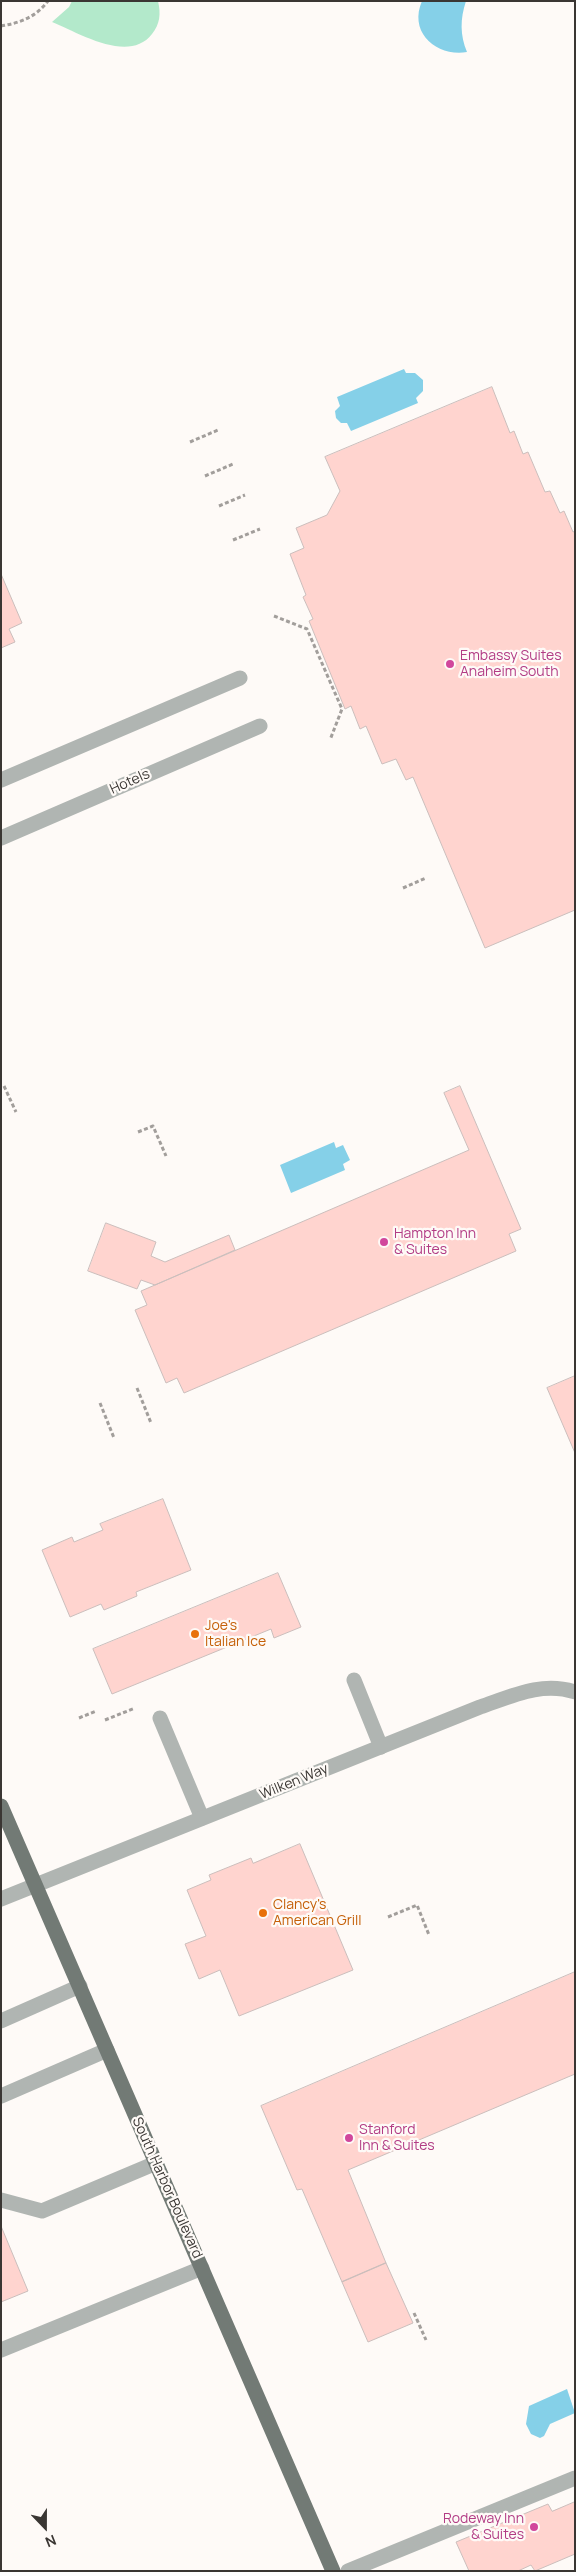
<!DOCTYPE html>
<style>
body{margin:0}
#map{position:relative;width:576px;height:2572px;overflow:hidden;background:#fefaf7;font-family:Manrope,sans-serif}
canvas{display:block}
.frame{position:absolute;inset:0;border:2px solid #3a3633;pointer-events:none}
.north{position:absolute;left:20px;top:2502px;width:50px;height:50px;-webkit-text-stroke:4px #fefaf7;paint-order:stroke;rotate:158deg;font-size:14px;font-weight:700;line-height:20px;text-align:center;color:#3a3633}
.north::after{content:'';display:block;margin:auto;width:18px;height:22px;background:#3a3633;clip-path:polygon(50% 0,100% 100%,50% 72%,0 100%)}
</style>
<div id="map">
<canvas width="576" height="2572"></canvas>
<div class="frame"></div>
<div class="north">N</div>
</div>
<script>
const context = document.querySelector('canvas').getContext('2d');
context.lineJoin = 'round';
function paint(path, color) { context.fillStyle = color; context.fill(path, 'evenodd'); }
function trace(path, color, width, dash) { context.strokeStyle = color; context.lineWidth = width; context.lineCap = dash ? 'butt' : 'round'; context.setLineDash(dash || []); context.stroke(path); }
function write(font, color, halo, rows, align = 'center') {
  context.font = font + ' Manrope,sans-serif'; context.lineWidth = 4.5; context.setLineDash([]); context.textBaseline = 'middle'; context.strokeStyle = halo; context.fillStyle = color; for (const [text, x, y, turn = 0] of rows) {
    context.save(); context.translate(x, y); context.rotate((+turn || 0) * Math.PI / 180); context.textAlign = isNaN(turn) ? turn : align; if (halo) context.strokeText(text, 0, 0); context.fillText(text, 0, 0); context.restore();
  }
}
const green = new Path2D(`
 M72,1h86c3,13 2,23 -6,33 -23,30 -73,-1 -100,-12l17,-15z`);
const water = new Path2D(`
 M422,1h44c-6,18 -6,34 1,51 -30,5 -59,-19 -45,-51z
 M404,369l2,4h9l8,7v11l-7,7 2,5 -67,28 -4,-8h-6l-5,-5 -1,-7 5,-5 -3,-9z
 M334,1142l2,6 7,-3 7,15 -7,4 2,6 -54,23 -11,-28z
 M567,2389l8,24 -25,11 -6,12 -4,2 -9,-4 -5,-10 3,-18z`);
const building = new Path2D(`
 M492,387l18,46 4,-2 9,23 5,-2 17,40 5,-1 10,22 4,-2 9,21 2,-1v379l-90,38 -72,-171 -7,3 -10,-21 -14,5 -16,-38 -6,3 -9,-23 -6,3 -36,-88 4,-2 -10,-22 3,-2 -16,-41 14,-6 -8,-20 31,-13 13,-24 -15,-34z
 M1,574l21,49 -13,6 6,13 -14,6z
 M460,1086l61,143 -12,5 7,17 -332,142 -7,-15 -11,5 -31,-73 12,-5 -6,-14 328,-141 -25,-57z
 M106,1223l50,19 -5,14 14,6 64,-27 6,15 -80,35 -14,-5 -4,9 -49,-18z
 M575,1376v77l-28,-65z
 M163,1499l28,71 -55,22 1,4 -33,14 -3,-6 -31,13 -28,-67 30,-13 2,5 29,-12 -3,-6z
 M278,1573l23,54 -27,11 -3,-9 -159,65 -19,-45z
 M300,1844l53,126 -114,46 -19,-46 -21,9 -14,-35 21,-8 -19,-46 24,-10 -2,-5 42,-17 2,5z
 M575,1972v102l-227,96 38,93 -44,19 -40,-93 -5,1 -36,-84z
 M1,2226l27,65 -27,11z
 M386,2263l27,60 -45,19 -26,-60z
 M575,2502v52l-40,17 -4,-6 -13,6h-49l-13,-29 92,-38 4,7z`);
const path = new Path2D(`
 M1,26c19,-3 35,-9 47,-25
 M190,442l28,-12
 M205,476l28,-12
 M219,506l26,-11
 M233,540l27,-11
 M274,616l33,13 35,80 -12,31
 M403,888l23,-10
 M4,1086l12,26
 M138,1132l15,-6 13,30
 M137,1388l14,35
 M100,1403l14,35
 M79,1718l17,-7
 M105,1720l30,-12
 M388,1917l29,-12 12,30
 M414,2313l12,27`);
const lane = new Path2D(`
 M354,1680l27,67
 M160,1718l42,100
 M1,2021l79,-35
 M1,2096l106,-46
 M1,2200l41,11 114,-48
 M1,2350l201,-82
 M348,2571l227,-93`);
const street = new Path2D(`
 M1,780l239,-102
 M1,838l259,-112
 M1,1899l479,-192c32,-11 62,-26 95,-15`);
const primary = new Path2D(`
 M1,1806l332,765`);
const markers = [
 [450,664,5,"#d1479c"],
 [384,1242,5,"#d1479c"],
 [195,1634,5,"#e8710a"],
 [263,1913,5,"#e8710a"],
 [349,2138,5,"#d1479c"],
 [534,2527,5,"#d1479c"]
];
const hotelNames = [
 ["Embassy Suites",460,656],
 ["Anaheim South",460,672],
 ["Hampton Inn",394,1234],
 ["& Suites",394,1250],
 ["Stanford",359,2130],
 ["Inn & Suites",359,2146],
 ["Rodeway Inn",524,2519,"right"],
 ["& Suites",524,2535,"right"]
];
const streetNames = [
 ["Hotels",130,782,-24],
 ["Wilken Way",294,1782,-22],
 ["South Harbor Boulevard",167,2188,66]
];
const foodNames = [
 ["Joe's",205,1626],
 ["Italian Ice",205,1642],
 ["Clancy's",273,1905],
 ["American Grill",273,1921]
];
paint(green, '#b3e9cb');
paint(water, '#85d0e8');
paint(building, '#ffd4cf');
trace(building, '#cbbebc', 1);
trace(path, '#a29e9b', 3, [4, 2.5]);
trace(lane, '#b0b5b2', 15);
trace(street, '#b0b5b2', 15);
trace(primary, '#727a75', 15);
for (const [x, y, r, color] of markers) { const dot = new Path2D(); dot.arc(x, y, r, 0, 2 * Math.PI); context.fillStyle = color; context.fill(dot); trace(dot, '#fefaf7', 2); }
write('14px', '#b23c85', '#fefaf7', hotelNames, 'left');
write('14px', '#3a3633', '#fefaf7', streetNames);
write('14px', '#c56008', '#fefaf7', foodNames, 'left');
</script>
